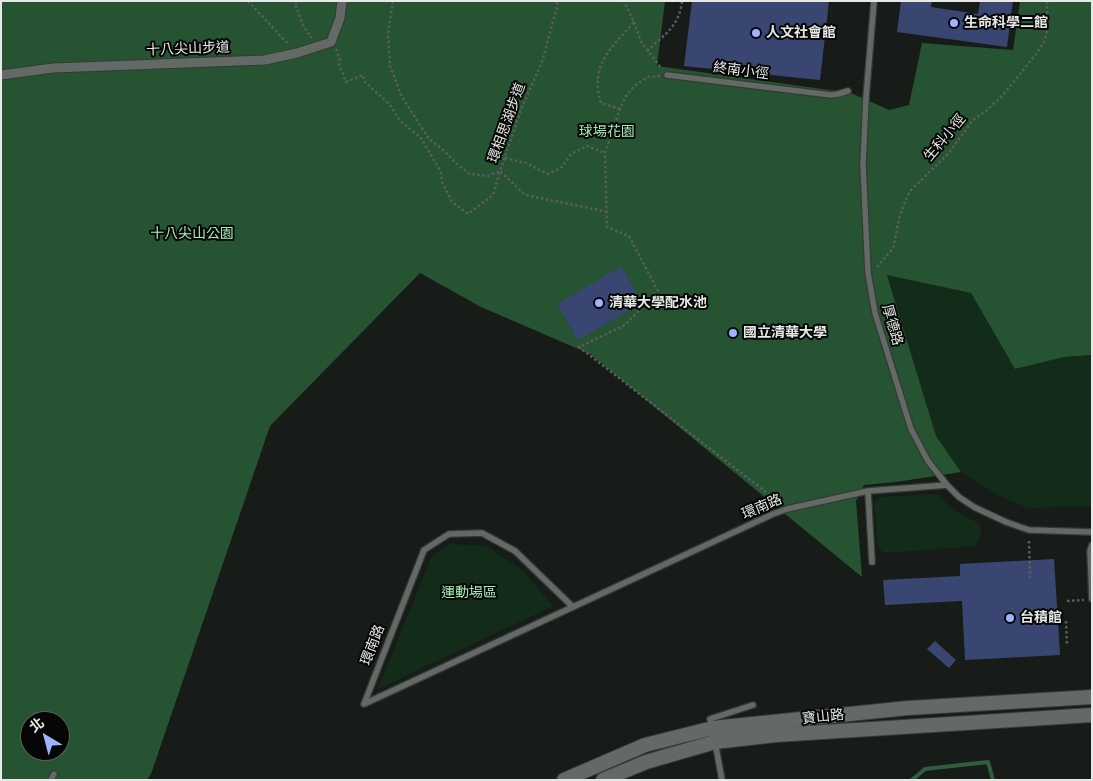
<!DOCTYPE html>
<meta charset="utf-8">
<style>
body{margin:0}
#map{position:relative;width:1093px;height:781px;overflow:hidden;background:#171c18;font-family:"PT Sans","Noto Sans TC",sans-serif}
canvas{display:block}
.frame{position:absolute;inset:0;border:2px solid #e6e9e6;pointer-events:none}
.north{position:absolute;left:20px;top:711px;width:50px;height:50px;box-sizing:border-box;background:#050605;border:1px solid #5f615f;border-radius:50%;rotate:323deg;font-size:14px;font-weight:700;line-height:20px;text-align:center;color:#e6e9e6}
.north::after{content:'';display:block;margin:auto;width:18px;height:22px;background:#9db4fd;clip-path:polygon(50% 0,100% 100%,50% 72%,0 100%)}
</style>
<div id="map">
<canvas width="1093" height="781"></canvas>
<div class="frame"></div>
<div class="north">北</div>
</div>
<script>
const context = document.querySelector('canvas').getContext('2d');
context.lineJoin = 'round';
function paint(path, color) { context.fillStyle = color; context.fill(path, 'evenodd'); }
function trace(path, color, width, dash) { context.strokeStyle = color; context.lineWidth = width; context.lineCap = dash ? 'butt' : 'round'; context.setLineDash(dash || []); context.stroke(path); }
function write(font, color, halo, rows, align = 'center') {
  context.font = font + ' "PT Sans","Noto Sans TC",sans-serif'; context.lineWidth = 4; context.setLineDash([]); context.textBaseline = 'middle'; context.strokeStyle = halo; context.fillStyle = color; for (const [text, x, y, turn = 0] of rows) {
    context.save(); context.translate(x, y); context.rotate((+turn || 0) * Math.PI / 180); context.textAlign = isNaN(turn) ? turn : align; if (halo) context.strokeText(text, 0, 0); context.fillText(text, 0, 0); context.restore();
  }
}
const green = new Path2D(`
 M887,274l84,19 44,76 49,-12 28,-2v151l-64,2 -28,-12 -39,-24 -25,-36z
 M937,494l16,16 27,14 1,9 -5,13 -92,7 -6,-6 -4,-44 6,-6z
 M449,544l37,2 35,23 32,37 -175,83 53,-131z`);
const forest = new Path2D(`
 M1,1h664l-8,65 194,27 38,17 20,-5 13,-62 91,7 7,-49h72v354l-28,2 -49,12 -44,-76 -84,-18 49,161 25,36 -65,10 -32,3 -8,16 6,76 -272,-223 -109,-47 -61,-34 -150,153 -119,348 -4,6h-146zM30,721h30v30h-30z`);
const stream = new Path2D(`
 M912,780l13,-11 63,-7 5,18`);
const building = new Path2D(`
 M692,1h137l-9,79 -136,-14z
 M901,1h31l-1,6 47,7 2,-13h33l-6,46 -110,-15z
 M621,266l21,37 -64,37 -21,-36z
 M1054,559l6,96 -95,5 -3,-59 -77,4 -2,-25 77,-4v-12z
 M935,641l21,19 -7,8 -22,-19z`);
const path = new Path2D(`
 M248,1l40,43
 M297,1l-2,3 9,23 8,11
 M393,1l-5,32 2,33 12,31 27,42 14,11 16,16 11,8 18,2 12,-5 22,-64 20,-45 15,-55v-6
 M634,22l7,20 21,27
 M336,49l4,11 -1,4 7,18 17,-7 1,6 26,24 10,16 21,17 20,34 1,10 10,20 16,12 25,-19 7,-24 25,24 83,17
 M647,51c17,-17 32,-23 35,-50
 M660,76l-12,1 -14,9 -8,10 -6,13 -15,44 2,74 22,9 29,55 -33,34 -46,22 201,156
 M620,109l-19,-6c-12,-37 10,-55 33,-81l-10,-21
 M505,158l21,5 22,11 14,-7 9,-13 16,-8 18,7
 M877,267l16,-19 7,-33 7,-18 4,-7 37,-36 25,-34 14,-10 16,-15 34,-42 8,-13 2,-10v-29
 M1029,541l1,37
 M1067,601l17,-1
 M1066,621l1,24`);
const service = new Path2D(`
 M874,1l-8,97 -3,67 5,108 7,40 36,116 17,32 19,24 12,12 15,10 32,15 23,8 63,2
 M667,75l164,20 7,-1 10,-3
 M868,491l4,71
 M1092,545l-2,6 2,48
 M573,607l-58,-56 -33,-18 -33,1 -25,16 -60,154 409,-190 14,-5 81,-18 79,-6
 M713,728l-3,-9 43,-14
 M715,742l7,38
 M51,780l3,-6`);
const pedestrian = new Path2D(`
 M1,75l52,-7 212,-8 32,-7 34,-11 9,-24 2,-17`);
const tertiary = new Path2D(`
 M564,780l81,-35 68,-17 195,-20 184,-11
 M603,780l43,-18 69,-20 61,-7 316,-20`);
const markers = [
 [954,23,5,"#9db4fd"],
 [756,33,5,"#9db4fd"],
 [599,303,5,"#9db4fd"],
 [733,333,5,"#9db4fd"],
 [1010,618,5,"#9db4fd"]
];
const poiNames = [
 ["生命科學二館",964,23],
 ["人文社會館",766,33],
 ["清華大學配水池",609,303],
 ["國立清華大學",743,333],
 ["台積館",1020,618]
];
const streetNames = [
 ["十八尖山步道",188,49,-2],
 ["終南小徑",741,71,7],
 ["環相思湖步道",507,123,-70],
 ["生科小徑",945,138,-50],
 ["厚德路",892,325,74],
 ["環南路",762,507,-23],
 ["環南路",373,645,-69],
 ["寶山路",823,717,-6]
];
const parkNames = [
 ["球場花園",607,132],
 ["十八尖山公園",192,234],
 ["運動場區",469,593]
];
paint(green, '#122c19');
paint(forest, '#265331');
trace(stream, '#305d3b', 4);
paint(building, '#394671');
trace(service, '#363936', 8);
trace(pedestrian, '#363936', 11);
trace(tertiary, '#363936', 16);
trace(path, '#5a5e5b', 2.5, [2.5, 2.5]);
trace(service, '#636964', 5.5);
trace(pedestrian, '#636964', 9);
trace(tertiary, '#636964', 14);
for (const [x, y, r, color] of markers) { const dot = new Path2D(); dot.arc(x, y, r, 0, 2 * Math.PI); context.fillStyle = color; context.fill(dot); trace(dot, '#050605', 2); }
write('bold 14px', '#e6e9e6', '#050605', poiNames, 'left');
write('14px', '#e6e9e6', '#050605', streetNames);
write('14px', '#a6ecb4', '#050605', parkNames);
</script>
